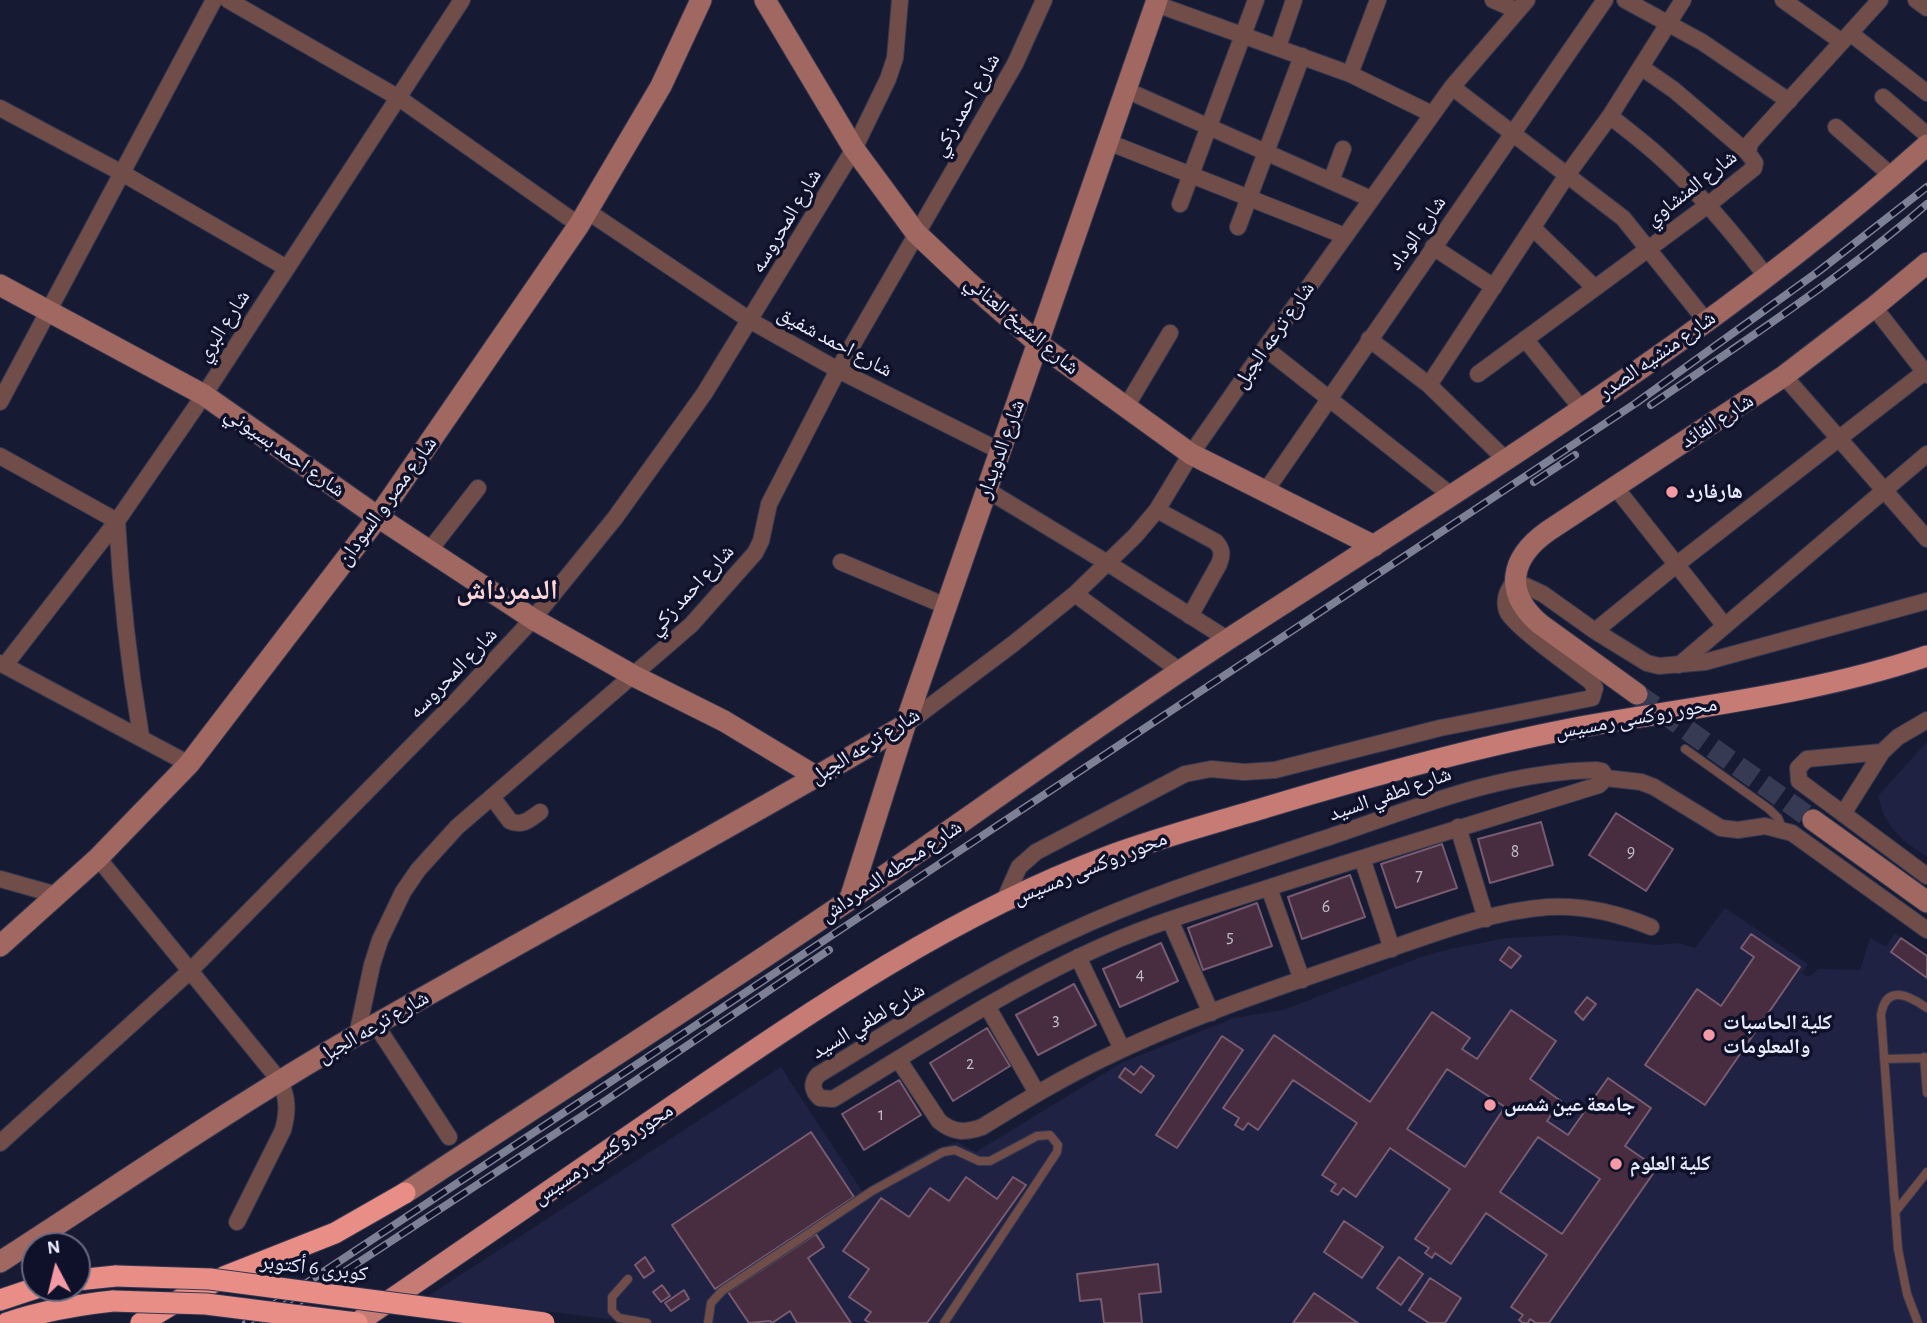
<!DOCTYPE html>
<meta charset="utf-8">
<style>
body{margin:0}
#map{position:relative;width:1927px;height:1323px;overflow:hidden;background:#171a33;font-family:"Alegreya Sans",sans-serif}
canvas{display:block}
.north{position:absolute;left:21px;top:1232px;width:70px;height:70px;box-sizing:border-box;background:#0e1129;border:2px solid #66697f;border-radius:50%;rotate:353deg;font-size:19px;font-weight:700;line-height:28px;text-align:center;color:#e9edff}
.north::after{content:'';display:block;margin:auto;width:24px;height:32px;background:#f49aa5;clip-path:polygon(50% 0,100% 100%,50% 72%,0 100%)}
</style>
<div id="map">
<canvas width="1927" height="1323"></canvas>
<div class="north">N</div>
</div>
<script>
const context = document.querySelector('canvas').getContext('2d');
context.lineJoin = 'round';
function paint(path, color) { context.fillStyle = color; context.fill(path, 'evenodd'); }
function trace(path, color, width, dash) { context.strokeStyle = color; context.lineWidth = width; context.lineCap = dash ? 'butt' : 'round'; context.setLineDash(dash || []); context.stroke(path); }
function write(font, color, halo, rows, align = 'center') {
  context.font = font + ' "Alegreya Sans","Noto Naskh Arabic",sans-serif'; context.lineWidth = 7; context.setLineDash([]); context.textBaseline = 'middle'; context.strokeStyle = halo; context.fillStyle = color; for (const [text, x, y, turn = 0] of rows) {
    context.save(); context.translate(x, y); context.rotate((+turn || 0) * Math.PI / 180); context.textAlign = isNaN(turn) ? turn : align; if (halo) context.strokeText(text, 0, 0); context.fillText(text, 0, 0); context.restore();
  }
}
const built = new Path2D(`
 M1927,742v115l-23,-16 -12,-13 -9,-15 -5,-17z
 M1725,908l83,56 -6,9 4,3 6,-1 6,-6 42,1 10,-32 16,9 9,-14 32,23v367h-1288l-211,-27 353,-229 81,124 70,-41 25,-8 19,10 147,-90 111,-44 49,-8 138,-53 29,-8 57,-11 56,-3 95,10 21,-2 16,5z`);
const building = new Path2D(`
 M1616,813l57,36 -27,42 -57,-36z
 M1541,822l12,43 -63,18 -12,-44z
 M1442,844l15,44 -61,20 -15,-44z
 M1350,875l15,42 -63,22 -14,-42z
 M1257,903l15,43 -69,24 -15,-42z
 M1751,934l49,33 -95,138 -60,-40 52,-76 24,17 33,-49 -13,-9z
 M1901,938l26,18v22l-36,-26z
 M1161,943l17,38 -58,26 -17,-38z
 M1509,947l12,9 -10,12 -11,-8z
 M1074,984l22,41 -58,30 -22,-40z
 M1587,997l9,7 -13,16 -8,-8z
 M1511,1010l45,31 -26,38 31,22 -14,20 21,14 40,-57 43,30 -26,38 32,22 -108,155h-13l-6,-4 -2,4h-5l-4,-3 4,-5 -12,-8 36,-52 -61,-42 -35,51 -16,-11 -3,5 -7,-5 4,-5 -14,-9 35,-50 -60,-41 -34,49 -13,-9 -5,7 -7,-4 5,-7 -14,-9 35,-52 -64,-43 -35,50 -10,-7 -5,7 -8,-5 4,-7 -16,-10 51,-73 96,67 62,-90 38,26 -8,11 15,10zM1447,1069l58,38 -40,60 -58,-38zM1538,1137l62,42 -38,55 -62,-42z
 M987,1028l23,38 -57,35 -23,-38z
 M1222,1036l21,14 -66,98 -21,-13z
 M1141,1066l13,10 -13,17 -22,-16 6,-9 9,7z
 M899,1080l22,35 -57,35 -22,-36z
 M811,1132l43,65 -139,92 -43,-64z
 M966,1177l31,22 16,-22 13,8 -99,138h-57l-5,-3 6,-8 -22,-15 20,-28 -26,-18 38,-53 28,19 21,-29 19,13z
 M1344,1221l39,26 -21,31 -38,-26z
 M816,1234l8,13 -16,11 43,65h-54l-7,-12 -18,12 -2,-2 -21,2 -21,-31z
 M645,1257l9,14 -10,7 -9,-13z
 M1399,1257l24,17 -22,31 -24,-17z
 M1158,1264l3,28 -22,2 3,29h-38l-3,-24 -21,2 -3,-27z
 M1430,1278l31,20 -16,25h-16l-20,-13z
 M662,1285l8,11 -9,6 -8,-10z
 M684,1290l5,9 -18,12 -6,-8z
 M1314,1293l44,30h-65z`);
const secondaryTunnel = new Path2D(`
 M1637,694l176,126`);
const lane = new Path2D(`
 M1685,749l84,60 9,9 5,12
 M1924,1057l3,36
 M1884,1059l43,-1
 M1896,1211l31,-39
 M628,1279l-16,18v14l7,7 28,5
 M708,1323l3,-20 11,-12 150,-100 71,-39 12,-2 24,11h11l47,-25 13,-1 8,10 -1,7 -113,171
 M1918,1323l-11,-29 -9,-45 -17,-234c5,-32 29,-19 46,-7`);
const street = new Path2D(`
 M228,0l171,98 180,127
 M1493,0l23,10
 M1625,0l77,42 87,59
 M1783,0l59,42
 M1916,0l11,8
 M1156,4l194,70 82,40
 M1850,33l77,60
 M1278,47l16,-47
 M1641,67l33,23 74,63
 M1350,74l28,-74
 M1452,87l171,131 83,103
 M1126,90l245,109
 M1883,97l44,38
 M0,108l122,65 163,94
 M1610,116c17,14 35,27 51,42 39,35 73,76 105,118
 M1836,127l56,49
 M1108,142l237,94
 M1331,181l12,-32
 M1180,204l76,-204
 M587,211l164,110 87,49 162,81
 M1238,227l64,-171
 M1533,228l62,60
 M1433,247l61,40
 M1874,307l53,68
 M1369,339l60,46 76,74
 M1525,339l56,69
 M1265,348l186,147
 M1478,374l230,-169 46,-37 1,-5 -7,-10 2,-10 130,-143
 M1784,376l143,163
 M1429,385l138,-210 43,-59 73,-116
 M0,402l214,-402
 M1126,407l44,-74
 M0,456l117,65c4,73 12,144 24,215
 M1616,488l109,138
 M987,490l122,74 118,75
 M1265,492l340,-492
 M1157,510l59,32c6,7 7,12 3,22l-29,52
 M429,551l49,-63
 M841,562l105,44
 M1075,594l105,77
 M1595,631l81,-66 251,-195
 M0,663l189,101
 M5,665l112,-144 87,-126 258,-395
 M1679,665l248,-211
 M905,725l108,-81 62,-50 60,-58 22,-26 34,-56 74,-106 187,-261 75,-87
 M1882,752l-75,7 -9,9 1,13 128,95
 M1597,770l5,1 4,7 -7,7c-106,33 -213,65 -319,99 -58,19 -118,36 -175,61 -95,42 -183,100 -272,154l-13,-1c-8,-7 -9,-15 -2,-23 81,-49 162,-102 249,-142 88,-41 182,-69 274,-100 84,-29 167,-62 256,-63z
 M1606,778l35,4 13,5 67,41 17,2 27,-4 27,7 135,97
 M492,797l18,24c12,6 20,-2 30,-9
 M1843,814l39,-62 16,-15 29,-17
 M1458,827l28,92
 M98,858l182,223c8,17 8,31 3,49l-46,92
 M1362,858l30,91
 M0,879l57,16
 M1269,888l33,92
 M1003,903l16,-36 17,-15 149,-78 26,-5 33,3 31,-2 165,-42 152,-30 3,-10 -4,-6c-16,-13 -78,-56 -84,-71 -4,-12 1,-22 8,-30l28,13 52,37 52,32 12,3 46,-4 222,-61
 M1170,920l41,93
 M1078,957l44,92
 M987,1006l50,87
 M376,1025l73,112
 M357,1035l15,-70 8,-25 23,-48 15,-22 39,-43 234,-202 64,-72 6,-12 8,-37 69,-134 177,-306 29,-64
 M898,1059l41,62c14,12 26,12 43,6 39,-24 78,-48 120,-68 86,-42 177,-72 267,-103 56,-19 120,-45 179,-49 37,-2 70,6 103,20
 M0,1143l190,-172 268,-272 75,-80 82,-101 89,-124 150,-245 34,-70 7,-21 5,-58`);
const secondary = new Path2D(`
 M765,0l89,149 62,84 52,49 71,62 152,110 183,92
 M0,285l204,110 174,122 155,102 101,57 90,45 93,56
 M1637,694l-97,-70c-37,-32 -30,-66 8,-93l236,-155 90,-69 53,-44
 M1813,820l114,82
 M850,899l55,-174 252,-725
 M0,946l98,-88 91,-94 189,-247 201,-292 82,-139 40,-86
 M405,1193c150,-99 302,-196 450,-297 125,-86 248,-175 375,-258 236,-153 487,-305 697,-493
 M0,1262c118,-76 235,-157 357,-227 182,-104 367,-203 548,-310`);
const primary = new Path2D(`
 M357,1323c108,-74 215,-148 323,-222 136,-93 273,-187 429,-245 52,-19 105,-33 158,-49 100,-30 200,-58 303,-78 119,-22 242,-34 357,-73`);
const highway = new Path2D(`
 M77,1280l39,-4
 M0,1300l36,-12
 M340,1321l17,2
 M7,1323c35,-12 69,-18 106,-22
 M141,1323l45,-27 40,-20 109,-43 70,-40`);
const rail = new Path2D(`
 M1651,405c94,-64 190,-127 276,-201
 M1534,482l41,-27
 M246,1323l1390,-920 183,-132 108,-84
 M266,1323l336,-220 227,-153`);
const highwayBridge = new Path2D(`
 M116,1276l94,3 334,44
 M113,1301l93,3 134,17`);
const markers = [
 [1672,492,7,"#f49aa5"],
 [1709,1035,7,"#f49aa5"],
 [1490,1105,7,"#f49aa5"],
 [1616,1164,7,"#f49aa5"]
];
const numberNames = [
 ["8",1515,852],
 ["9",1631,852],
 ["7",1419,876],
 ["6",1326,907],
 ["5",1230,937],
 ["4",1140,975],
 ["3",1056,1020],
 ["2",970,1064],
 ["1",881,1115]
];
const streetNames = [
 ["شارع احمد زكي",966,105,-60],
 ["شارع المنشاوي",1691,188,-38],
 ["شارع المحروسه",786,221,-59],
 ["شارع الوداد",1417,233,-55],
 ["شارع الشيخ العناني",1022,325,40],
 ["شارع البري",223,326,-57],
 ["شارع ترعه الجبل",1274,335,-55],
 ["شارع احمد شفيق",835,342,28],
 ["شارع منشيه الصدر",1657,355,-35],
 ["شارع القائد",1717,421,-33],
 ["شارع الدويدار",1001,449,-70],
 ["شارع احمد بسيوني",285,452,35],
 ["شارع مصر و السودان",387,501,-54],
 ["شارع احمد زكي",691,590,-47],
 ["شارع المحروسه",453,673,-46],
 ["محور روكسى رمسيس",1636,718,-10],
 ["شارع ترعه الجبل",865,746,-32],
 ["شارع لطفي السيد",1390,794,-19],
 ["محور روكسى رمسيس",1090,868,-22],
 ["شارع محطه الدمرداش",891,871,-34],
 ["شارع لطفي السيد",868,1021,-31],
 ["شارع ترعه الجبل",373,1027,-30],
 ["محور روكسى رمسيس",603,1154,-34],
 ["كوبرى 6 أكتوبر",314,1268,7]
];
const poiNames = [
 ["هارفارد",1686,492],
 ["كلية الحاسبات",1723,1023],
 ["والمعلومات",1723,1047],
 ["جامعة عين شمس",1504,1105],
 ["كلية العلوم",1630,1164]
];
const districtNames = [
 ["الدمرداش",507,591]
];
paint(built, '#1f2242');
paint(building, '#472d3f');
trace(building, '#785b70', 2);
trace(secondaryTunnel, '#363a52', 21, [21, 10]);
trace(lane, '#343850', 10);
trace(street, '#343850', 18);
trace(secondary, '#343850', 23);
trace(primary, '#343850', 23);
trace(highway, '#343850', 23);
trace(lane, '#714d49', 8);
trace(street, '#714d49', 16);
trace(secondary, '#a16862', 21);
trace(primary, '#c67c75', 21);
trace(highway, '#e88e87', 21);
trace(rail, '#7d8196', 8);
trace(rail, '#0e1129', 5, [16]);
trace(highwayBridge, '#343850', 23, []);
trace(highwayBridge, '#e88e87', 21);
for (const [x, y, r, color] of markers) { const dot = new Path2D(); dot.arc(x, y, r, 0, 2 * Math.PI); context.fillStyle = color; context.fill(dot); trace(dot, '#0e1129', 2.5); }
write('18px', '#c0bdcf', null, numberNames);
write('21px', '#e9edff', '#0e1129', streetNames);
write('bold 21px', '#e9edff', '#0e1129', poiNames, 'left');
write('bold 28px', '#fad6d9', '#0e1129', districtNames);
</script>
